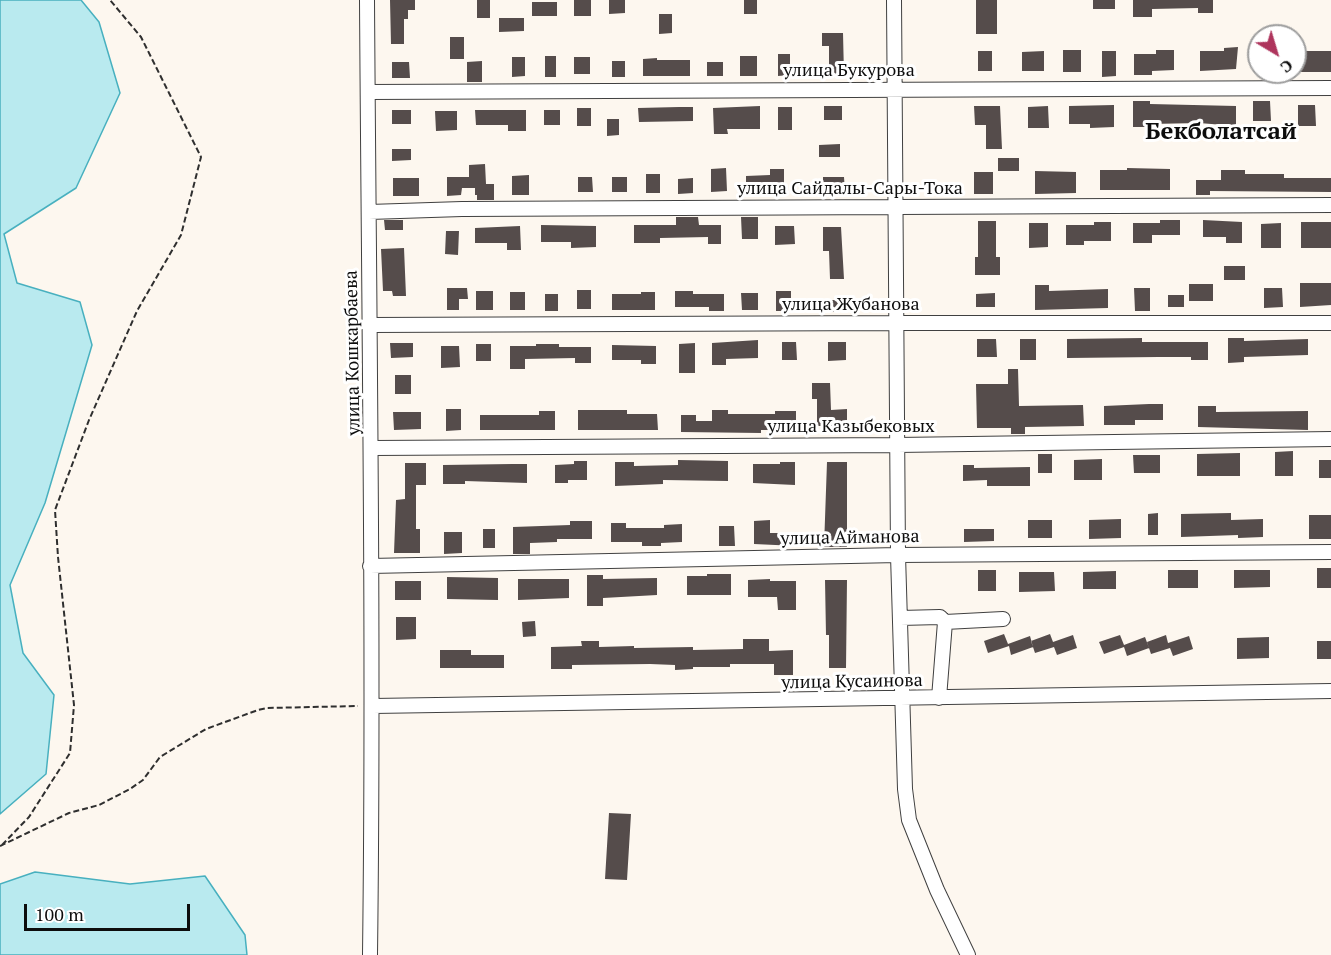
<!DOCTYPE html>
<meta charset="utf-8">
<style>
body{margin:0}
#map{position:relative;width:1331px;height:955px;overflow:hidden;background:#fdf7ef;font-family:"PT Serif",serif}
canvas{display:block}
.north{position:absolute;left:1247px;top:24px;width:60px;height:60px;box-sizing:border-box;background:#fff;border:2px solid #9e9e9e;border-radius:50%;rotate:142deg;font-size:16px;font-weight:700;line-height:24px;text-align:center;color:#0d0d0d}
.north::after{content:'';display:block;margin:auto;width:21px;height:27px;background:#ae345c;clip-path:polygon(50% 0,100% 100%,50% 72%,0 100%)}
.scale{position:absolute;left:24px;top:904px;width:166px;height:27px;box-sizing:border-box;border:3px solid #0d0d0d;border-top:0;padding-left:8px;font-size:18px;line-height:21px;white-space:nowrap;color:#0d0d0d;-webkit-text-stroke:4px #fff;paint-order:stroke}
</style>
<div id="map">
<canvas width="1331" height="955"></canvas>
<div class="north">С</div>
<div class="scale">100 m</div>
</div>
<script>
const context = document.querySelector('canvas').getContext('2d');
context.lineJoin = 'round';
function paint(path, color) { context.fillStyle = color; context.fill(path, 'evenodd'); }
function trace(path, color, width, dash) { context.strokeStyle = color; context.lineWidth = width; context.lineCap = dash ? 'butt' : 'round'; context.setLineDash(dash || []); context.stroke(path); }
function write(font, color, halo, rows, align = 'center') {
  context.font = font + ' "PT Serif",serif'; context.lineWidth = 6; context.setLineDash([]); context.textBaseline = 'middle'; context.strokeStyle = halo; context.fillStyle = color; for (const [text, x, y, turn = 0] of rows) {
    context.save(); context.translate(x, y); context.rotate((+turn || 0) * Math.PI / 180); context.textAlign = isNaN(turn) ? turn : align; if (halo) context.strokeText(text, 0, 0); context.fillText(text, 0, 0); context.restore();
  }
}
const water = new Path2D(`
 M0,0h81l18,22 21,71 -44,95 -72,46 13,49 63,19 12,43 -47,158 -35,82 13,68 31,42 -8,79 -46,40z
 M35,872l95,12 75,-8 40,59 2,20h-247v-71z`);
const building = new Path2D(`
 M390,0h25v10h-7v9h-4v25h-13z
 M477,0h13v18h-13z
 M574,0h17v16h-17z
 M609,0h16v13l-16,1z
 M744,0h13v14h-13z
 M976,0h21v34h-21z
 M1093,0h22v9h-22z
 M1133,0h80v13h-15v-5l-46,1v8h-19z
 M532,2h25v14h-25z
 M659,14h13v19l-13,1z
 M499,18h25v13l-25,1z
 M822,33h21l1,42h-15v-29h-7z
 M450,37h14v22h-14z
 M1238,47l-2,22 -36,2v-20h24v-3z
 M1063,50h18v22h-18z
 M1156,50h18v20l-22,1v4h-18v-21h22z
 M978,51h14v20h-14z
 M1044,51v20h-22v-19z
 M1102,51h14v25l-14,1z
 M1300,51h31v21h-31z
 M778,54h12v21l-12,1z
 M545,56h11v21h-11z
 M740,56h17v20h-17z
 M512,57h13v19l-13,1z
 M574,57h16v17h-16z
 M657,58v2h33v16h-47v-17z
 M482,61v21h-15v-20z
 M612,61h13v16h-13z
 M392,62h17l1,16h-18z
 M707,62h16v14h-16z
 M1133,101h17v3l86,2v20l-37,-3 -49,1v3h-17z
 M1253,101h17l1,20h-18z
 M1114,105v22l-24,1v-4h-21v-18z
 M1298,105h17l1,21h-18z
 M760,106v23h-33l1,5h-14l-1,-26z
 M824,106h18v14h-18z
 M974,106h26l2,43h-16v-24h-11z
 M1048,106l1,22h-21v-21z
 M679,107h14v14l-54,1 -1,-14z
 M778,107h14v23h-14z
 M577,108h14v18h-14z
 M392,110h19v14h-19z
 M475,110h51v21h-18v-6h-32z
 M544,110h16v15h-16z
 M435,111h22v19l-21,1z
 M607,119h12v16l-12,1z
 M840,144v13h-21v-12z
 M392,149h19v11l-19,1z
 M998,158h21v13h-21z
 M485,164l1,20h8v16h-17v-5h-2v-7h-13l-1,7 -14,1v-19h22v-12z
 M726,168l1,23 -16,1v-23z
 M1127,168l43,1v21h-70v-20h27z
 M770,169h14v17h-24v7h-14v-17l24,-1z
 M1221,170h24v4h39v4h47v14l-121,-1v4h-14v-15h25z
 M1035,171l41,1v21l-41,1z
 M974,172h19v22h-19z
 M646,174h14v19h-14z
 M529,175v20h-17v-19z
 M578,177h14l1,15h-15z
 M612,177h15v15h-15z
 M823,177h21l1,15h-22z
 M393,178h26v18h-26z
 M693,178v15l-15,1v-15z
 M676,217h22l1,8h22v19h-13v-7l-48,1v5h-26v-18h42z
 M741,217h17v22h-16z
 M384,220h19v10h-18z
 M1160,220h20v15h-28v8h-19v-20h27z
 M1203,220l39,2v21h-16v-6h-23z
 M978,221h18v36h4v18h-25v-18h3z
 M1094,222h17v19h-27v4h-18v-20h28z
 M1301,222h30v26h-30z
 M1029,223h19v24l-19,1z
 M1281,223v25h-20v-24z
 M541,225l55,1v21l-25,1v-6h-30z
 M520,226l1,24h-14v-7h-32v-15z
 M775,226h19l1,18 -20,1z
 M823,227h18l3,52h-14l-1,-28h-6z
 M446,231h13l-1,24 -13,-1z
 M404,248l2,48h-13l-1,-5h-9l-2,-42z
 M1224,266h21v14h-21z
 M1300,283h31v22l-31,2z
 M1189,284h24v17h-24z
 M1035,285h14v6l59,-2v19l-73,2z
 M447,288h20l1,11h-9v11h-12z
 M1134,288h16v23h-15z
 M1264,288h18l1,19 -19,1z
 M577,290h14v19h-14z
 M476,291h17v19h-17z
 M675,291h18v3h31v17h-15v-4h-34z
 M776,291h15v20h-15z
 M510,292h15v18h-15z
 M641,292h14v18h-43v-16h29z
 M741,293h17v17h-16z
 M995,293v14h-19v-13z
 M545,294h13v17h-13z
 M1168,295h16v12h-16z
 M827,300h18v12h-18z
 M1142,338v4h66v18h-17v-3h-33l-91,1v-19z
 M1228,338h16v3l64,-2v16l-64,2v5l-16,1z
 M977,339h19l1,18h-20z
 M1020,339h16v21h-16z
 M758,340v18l-32,1v6h-14v-22z
 M782,342h14l1,18h-15z
 M828,342h18v18l-18,1z
 M390,343h23v14l-22,1z
 M695,343v30h-16v-29z
 M476,344h15v17h-15z
 M536,344h23v3h32v16h-16v-5l-50,1v10h-15v-23h26z
 M612,345l44,1v18h-15v-4h-29z
 M441,346h18l1,21 -19,1z
 M1008,369h10l1,37 64,-1 1,21 -59,1v7h-14v-6h-34l-1,-44h32z
 M395,375h16v19h-16z
 M812,383h18l1,27 16,-1v17h-30v-27h-5z
 M1149,404h14v16h-28v5h-31v-19z
 M1198,406h18v6l92,-1v19l-110,-3z
 M446,409h15v21l-15,1z
 M578,410h49v4h30l1,16h-80z
 M712,410h16v4h47v-3h21v19h-35v3l-80,-1v-17h15v6h16z
 M539,411h16v19h-75v-15h59z
 M393,412h28v17l-27,1z
 M1293,451v25h-18v-24z
 M1240,453v23h-43v-22z
 M1038,454h14v19h-14z
 M1133,455h27v18h-26z
 M1102,459v21h-28v-20z
 M678,460l50,1v20l-65,-1v4l-48,2v-24h19v4l44,-1z
 M1319,460h12v18h-12z
 M574,461h13v19h-19v3h-13v-18l19,-1z
 M780,462h15v23l-42,-2v-19h27z
 M827,462h20v85h-23z
 M405,463h21v22h-10v44h4v24h-26l2,-53 9,-1z
 M512,464h15v19l-62,-2v3h-22v-19z
 M963,465h11v3l56,-1v19h-43v-6l-24,1z
 M1158,513v22h-10v-21z
 M1231,513v7l32,-1v18l-25,1v-3l-57,2v-23z
 M1309,515h22v24h-22z
 M1121,519v19l-32,1v-19z
 M770,520v13h27v13l-43,-2v-23z
 M1028,520h24v18h-24z
 M570,521h22v18h-35v3l-27,1v11h-17v-27l57,-2z
 M611,523h15v5h38v-3l18,-1v18l-21,1v3h-19v-4h-31z
 M719,526h15l1,20h-16z
 M483,529h12v19h-12z
 M964,529h30v12l-30,1z
 M444,532h18v21l-18,1z
 M1317,568h14v20h-14z
 M978,570h18v21h-18z
 M1168,570h30v18h-30z
 M1234,570h36v17l-36,1z
 M1116,571v18h-33v-17z
 M1019,572h35l1,19 -36,1z
 M707,574h24v21h-44v-19h20z
 M587,575h16v4l54,-1v17l-54,3v8h-16z
 M447,577l51,1v22l-51,-1z
 M518,579h51v19l-51,2z
 M770,579v2h26v29h-18l-1,-13h-29v-17z
 M825,580h22l-1,88h-17v-33h-3z
 M395,581h26v19h-26z
 M396,617h20v22l-20,1z
 M535,621l1,15 -13,1 -1,-15z
 M1004,634l4,10 22,-8 3,11 -22,8 -2,-9 -21,7 -4,-12z
 M1050,634l3,8 20,-7 4,13 -20,7 -3,-8 -19,6 -4,-12z
 M1120,635l4,10 21,-8 4,11 -22,8 -3,-9 -20,7 -5,-12z
 M1166,635l2,8 21,-7 4,13 -20,7 -3,-8 -19,6 -4,-12z
 M1269,637v21l-32,1v-21z
 M743,639h26v12l24,-1v25h-19v-11h-44v3h-37v2l-18,1v-5l-25,-1 -78,1v4h-21v-22l31,-1 -1,-5h18v6l35,-1v2l59,-1v3l50,-1z
 M1317,641h14v18h-14z
 M440,650h31v5h33v13h-64z
 M609,813l22,1 -4,66 -22,-1z`);
const path = new Path2D(`
 M2,845l27,-28 41,-64 4,-48 -16,-148 -3,-47 34,-90 48,-109 44,-76 20,-78 -60,-120 -31,-37
 M0,846l69,-33 30,-8 31,-16 13,-9 17,-23 46,-28 52,-19 9,-2 91,-2`);
const minor = new Path2D(`
 M367,0c2,318 7,637 3,955
 M894,0l4,555 7,234 4,31 28,70 31,65
 M368,92l963,-4
 M369,212l93,-3 869,-4
 M370,325l526,-2h435
 M372,448l525,-3 434,-6
 M370,566l528,-11 433,-3
 M900,618l40,-1 5,5 -6,76
 M945,622l58,-3
 M373,706l958,-15`);
const streetNames = [
 ["улица Букурова",849,71],
 ["улица Сайдалы-Сары-Тока",850,189],
 ["улица Жубанова",851,305],
 ["улица Кошкарбаева",353,353,-91],
 ["улица Казыбековых",851,427],
 ["улица Айманова",850,538,-1],
 ["улица Кусаинова",852,682,-1]
];
const districtNames = [
 ["Бекболатсай",1221,132]
];
paint(water, '#b9eaef');
trace(water, '#48b0bf', 1.5);
paint(building, '#554c4b');
trace(minor, '#404040', 16);
trace(path, '#2f2f2f', 2, [6, 3]);
trace(minor, '#fff', 14);
write('18px', '#0d0d0d', '#fff', streetNames);
write('bold 24px', '#0d0d0d', '#fff', districtNames);
</script>
